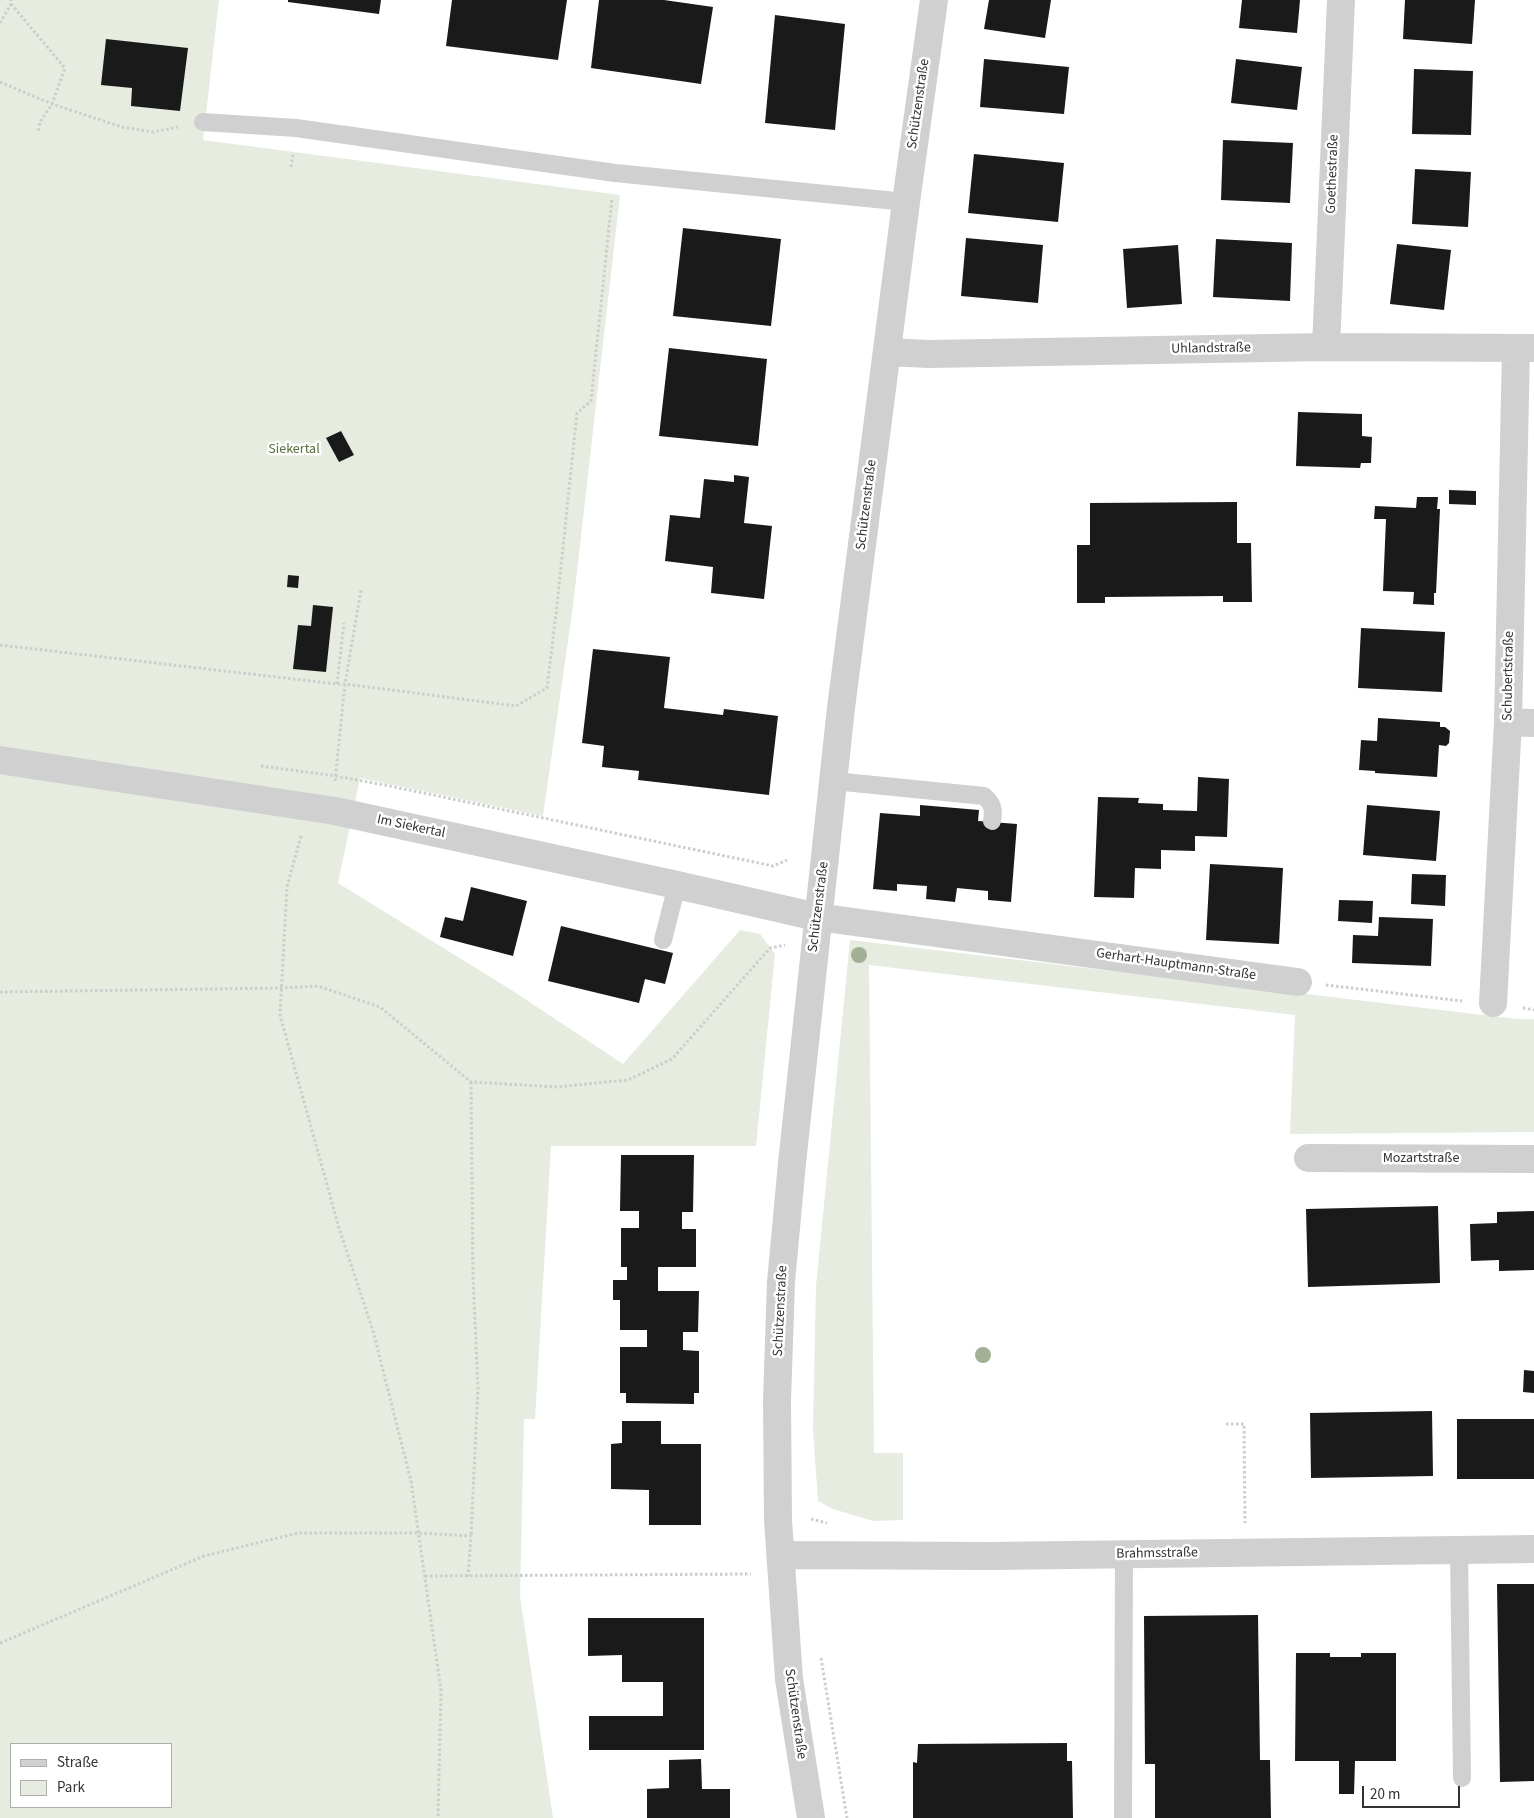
<!DOCTYPE html>
<meta charset="utf-8">
<style>
body{margin:0}
#map{position:relative;width:1534px;height:1818px;overflow:hidden;background:#fff;font-family:"Source Sans 3",sans-serif}
canvas{display:block}
.legend{position:absolute;left:10px;top:1743px;width:162px;height:65px;box-sizing:border-box;background:#fff;border:1px solid #adadad;margin:0;padding:6px 9px;list-style:none;font-size:15px;color:#333}
.legend li{display:flex;align-items:center;gap:10px;height:25px}
.legend b{width:25px;border:1px solid #adadad}
.scale{position:absolute;left:1362px;top:1786px;width:98px;height:22px;box-sizing:border-box;border:2px solid #333;border-top:0;padding-left:6px;font-size:15px;line-height:18px;white-space:nowrap;color:#333;-webkit-text-stroke:4px #fff;paint-order:stroke}
</style>
<div id="map">
<canvas width="1534" height="1818"></canvas>
<ul class="legend">
<li><b style="height:6px;background:#d0d0d0"></b>Straße</li>
<li><b style="height:14px;background:#e6ecdf"></b>Park</li>
</ul>
<div class="scale">20 m</div>
</div>
<script>
const context = document.querySelector('canvas').getContext('2d');
context.lineJoin = 'round';
function paint(path, color) { context.fillStyle = color; context.fill(path, 'evenodd'); }
function trace(path, color, width, dash) { context.strokeStyle = color; context.lineWidth = width; context.lineCap = dash ? 'butt' : 'round'; context.setLineDash(dash || []); context.stroke(path); }
function write(font, color, halo, rows, align = 'center') {
  context.font = font + ' "Source Sans 3",sans-serif'; context.lineWidth = 5; context.setLineDash([]); context.textBaseline = 'middle'; context.strokeStyle = halo; context.fillStyle = color; for (const [text, x, y, turn = 0] of rows) {
    context.save(); context.translate(x, y); context.rotate((+turn || 0) * Math.PI / 180); context.textAlign = isNaN(turn) ? turn : align; if (halo) context.strokeText(text, 0, 0); context.fillText(text, 0, 0); context.restore();
  }
}
const green = new Path2D(`
 M0,0h219l-16,140 417,55 -47,411 -30,210 -183,-38 -22,105 175,108 110,73 117,-134 20,4 15,20 -19,192h-205l-16,273h-11l-4,177 33,222h-553zM11,1744h160v63h-160z
 M850,940l667,79h17v113l-244,2 5,-119 -426,-50 5,488h29v67l-30,1 -40,-12 -15,-8 -5,-72 3,-143z`);
const building = new Path2D(`
 M288,0h93l-2,14 -91,-12z
 M452,0h115l-9,60 -112,-14z
 M599,0h65l49,7 -12,77 -110,-16z
 M989,0h62l-6,38 -61,-9z
 M1242,0h58l-3,33 -58,-5z
 M1405,0h70l-3,44 -69,-5z
 M775,15l70,9 -10,106 -70,-7z
 M106,39l82,9 -8,63 -49,-5 1,-18 -31,-3z
 M984,59l85,8 -5,47 -84,-7z
 M1236,59l66,8 -5,43 -66,-7z
 M1414,69l59,2 -2,64 -59,-1z
 M1223,140l70,3 -3,60 -69,-3z
 M974,154l90,9 -6,59 -90,-9z
 M1415,169l56,3 -3,55 -56,-3z
 M683,228l98,11 -10,87 -98,-10z
 M966,238l77,7 -5,58 -77,-7z
 M1216,239l76,4 -2,58 -77,-4z
 M1397,244l54,6 -7,60 -54,-6z
 M1178,245l4,59 -55,4 -4,-59z
 M669,348l98,11 -9,87 -99,-10z
 M1298,412l64,2v22l10,1 -1,26h-10l-1,5 -64,-2z
 M341,431l13,24 -15,7 -13,-24z
 M734,475l15,2 -5,46 28,3 -8,73 -53,-6 2,-26 -48,-6 5,-46 30,3 4,-39 30,3z
 M1449,490l27,1v14l-27,-1z
 M1417,497h21l-1,12h3l-4,84h-2v12l-21,-1 1,-12 -31,-1 3,-72h-12l1,-13 41,2z
 M1237,502v41h14l1,59h-29v-6l-118,1v6h-28v-58h13v-42z
 M288,575l11,1 -1,12 -11,-1z
 M313,605l20,2 -7,65 -33,-3 5,-44 13,1z
 M1361,628l84,4 -3,60 -84,-4z
 M593,649l77,8 -6,51 59,7 1,-6 54,7 -9,79 -131,-15 1,-9 -37,-4 2,-21 -22,-3z
 M1378,718l62,4v5h5l5,4 -1,12 -3,3 -7,-1 -2,32 -62,-4v-2l-16,-1 2,-30 16,1z
 M1198,777l31,2 -2,58 -32,-1v15l-34,-1v19l-26,-1 -1,30 -40,-1 4,-100 41,1 -1,5 25,1v6l34,1z
 M920,805l59,5 -1,11 39,3 -6,78 -23,-2v-9l-31,-3 -2,14 -29,-3 1,-13 -30,-2v7l-24,-2 7,-76 40,3z
 M1367,805l73,6 -4,50 -73,-6z
 M1210,864l73,4 -4,76 -73,-4z
 M1412,874l34,1 -1,31 -34,-2z
 M471,887l56,14 -14,55 -73,-19 5,-20 18,4z
 M1339,900l34,1 -1,22 -34,-2z
 M1379,917l54,2 -2,47 -79,-3 1,-28 25,1z
 M561,926l112,27 -8,31 -20,-5 -6,24 -91,-22z
 M621,1155h73l-1,57h-11v17h14v38h-38v24h41l-1,41h-15v18l16,1v42h-5v11l-68,-1v-10h-6v-46h27v-17h-27v-30h-7v-20h14v-13h-6v-39h18v-17h-19z
 M1438,1206l2,77 -132,4 -2,-78z
 M1534,1211v59l-35,1v-11l-28,1 -1,-37 27,-1v-11z
 M1524,1370l10,1v22l-11,-1z
 M1432,1411l1,65 -122,2 -1,-65z
 M1457,1419h77v60h-77z
 M622,1421h39v23h40v81h-52v-35l-38,-1v-45l11,-1z
 M1497,1584h37v197l-34,1z
 M1258,1615l2,145h10l1,58h-116v-54h-10l-1,-148z
 M588,1618h116v132h-115v-34h74v-34h-41v-27l-34,1z
 M1296,1653h34v4h31v-4h35v108h-41l-1,33h-15v-33h-44z
 M1067,1743v18h5l1,57h-160v-56l4,1 1,-19z
 M701,1759l1,30h28v29h-83v-29l22,-1v-28z`);
const path = new Path2D(`
 M11,4l54,64 -13,36 -12,18 -2,11
 M0,23l11,-19v-4
 M0,82l52,22 70,23 31,5 25,-5
 M291,167l2,-13
 M0,645l337,39h8l171,22 31,-18 10,-83 20,-192 14,-12 21,-203
 M337,684l7,-61
 M261,766l74,10 55,10 383,80 14,-6
 M335,781l10,-97 16,-94
 M301,836l-14,51 -7,128 59,213 34,103 38,150 30,209 -3,128
 M1326,985l136,16
 M0,992l282,-4 36,-2 62,21 91,75 86,5 71,-7 44,-21 98,-111 15,-3
 M1523,1008l11,2
 M471,1082l2,194 5,112 -7,148
 M1226,1424h18l1,99
 M811,1519l16,4
 M425,1576l326,-2
 M0,1643l204,-87 94,-23h121l52,3 -3,41
 M821,1658l26,160`);
const service = new Path2D(`
 M203,122l93,6 319,45 291,29
 M834,781l150,15c9,8 10,14 8,25
 M663,940l14,-55
 M1459,1550l3,228
 M1123,1818l1,-263`);
const minor = new Path2D(`
 M1326,347l15,-347
 M888,352l41,2 397,-7 207,1
 M1508,722l26,1
 M0,760l335,51 342,74 140,32 481,65
 M1493,1003l15,-281 8,-373
 M1308,1158l226,1
 M781,1555l210,1 543,-7
 M811,1818l-22,-139 -11,-159 -1,-120 4,-118 11,-119 49,-455 65,-506 28,-202`);
const trees = [
 [859,955],
 [983,1355]
];
const streetNames = [
 ["Schützenstraße",919,104,-82],
 ["Goethestraße",1333,174,-88],
 ["Uhlandstraße",1211,349,-1],
 ["Schützenstraße",867,505,-83],
 ["Schubertstraße",1509,676,-89],
 ["Im Siekertal",411,827,12],
 ["Schützenstraße",819,907,-83],
 ["Gerhart-Hauptmann-Straße",1176,965,8],
 ["Mozartstraße",1421,1159],
 ["Schützenstraße",781,1311,-87],
 ["Brahmsstraße",1157,1554,-1],
 ["Schützenstraße",795,1714,82]
];
const parkNames = [
 ["Siekertal",294,450]
];
paint(green, '#e6ecdf');
paint(building, '#1a1a1a');
trace(path, '#cdcdcd', 3, [2.5, 2.5]);
trace(service, '#d0d0d0', 18);
trace(minor, '#d0d0d0', 28);
context.fillStyle = '#a2b095';
for (const [x, y] of trees) { context.beginPath(); context.arc(x, y, 8, 0, 2 * Math.PI); context.fill(); }
write('14px', '#333', '#fff', streetNames);
write('14px', '#56703f', '#fff', parkNames);
</script>
